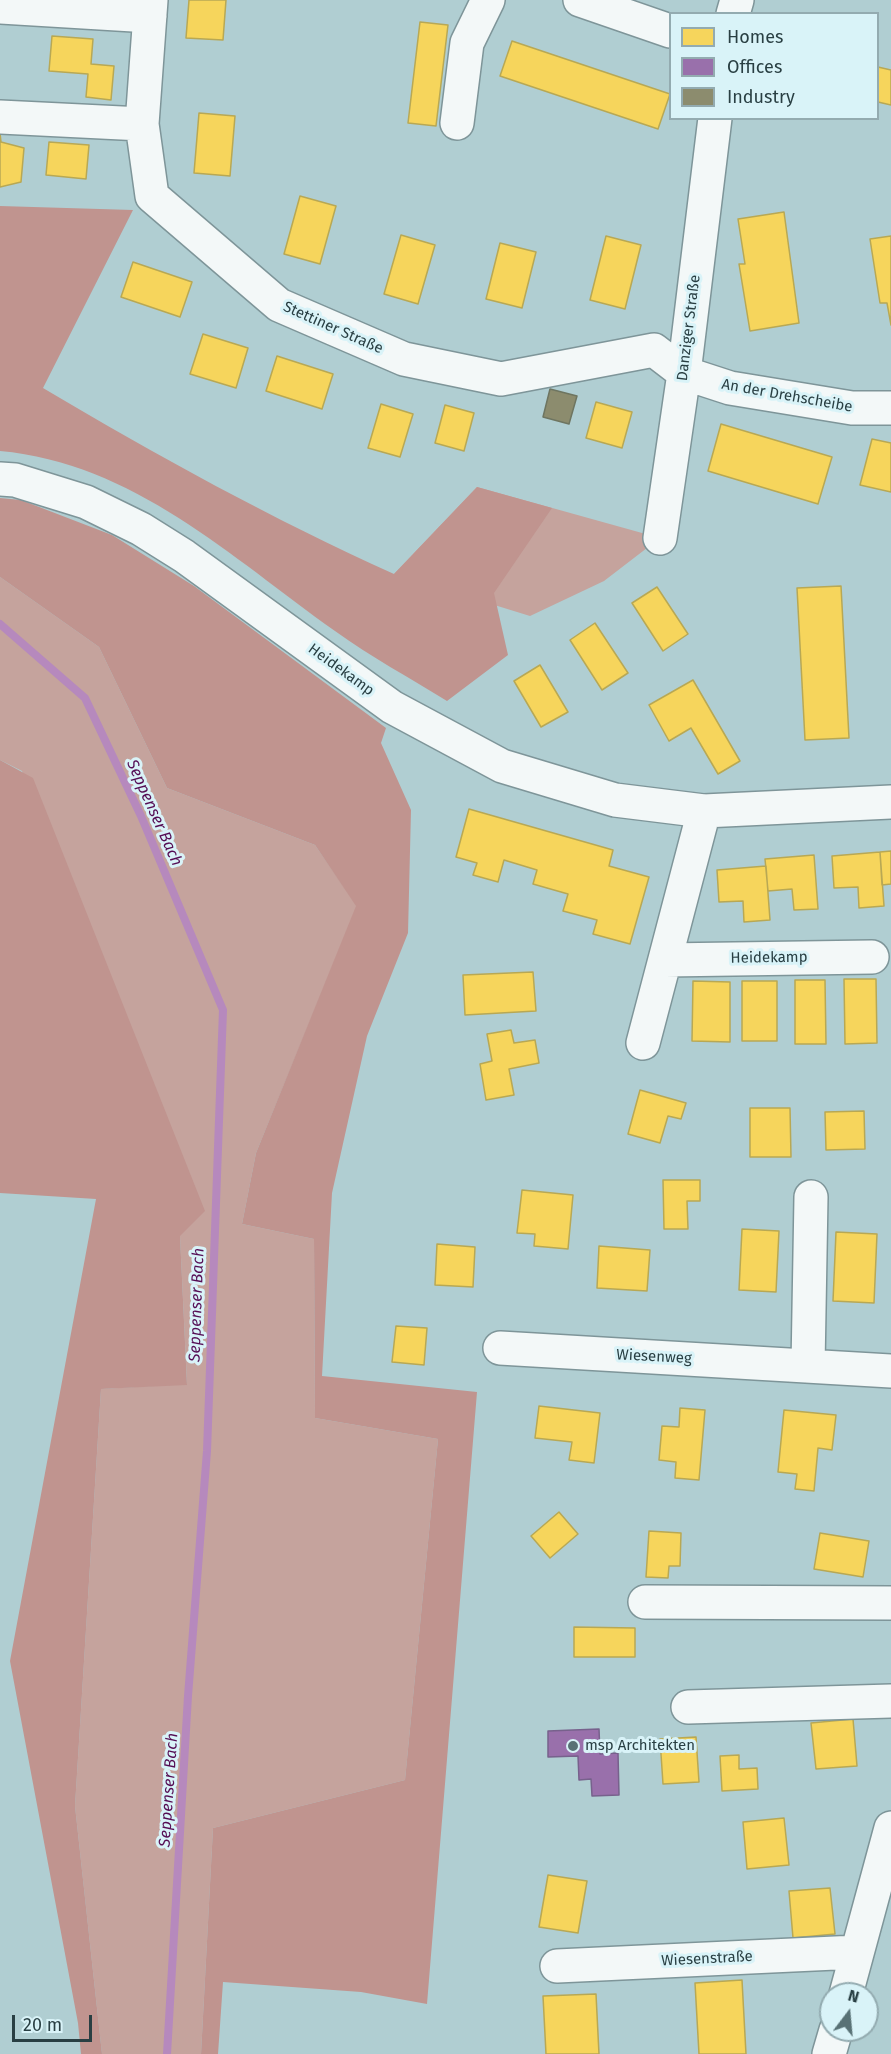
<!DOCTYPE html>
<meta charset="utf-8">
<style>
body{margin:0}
#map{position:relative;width:891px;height:2054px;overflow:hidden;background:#b0ced2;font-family:"Fira Sans",sans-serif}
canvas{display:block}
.legend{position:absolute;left:669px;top:12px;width:210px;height:108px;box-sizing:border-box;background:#d9f3f8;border:2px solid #93abb0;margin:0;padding:8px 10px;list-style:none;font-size:18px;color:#293f43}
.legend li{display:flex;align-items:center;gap:12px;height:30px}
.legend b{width:30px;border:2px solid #93abb0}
.north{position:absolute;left:819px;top:1982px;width:60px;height:60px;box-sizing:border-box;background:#d9f3f8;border:2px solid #93abb0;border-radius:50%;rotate:16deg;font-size:16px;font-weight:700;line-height:24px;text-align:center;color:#293f43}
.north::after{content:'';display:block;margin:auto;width:21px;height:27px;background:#587175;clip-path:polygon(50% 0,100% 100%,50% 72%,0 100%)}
.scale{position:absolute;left:12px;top:2015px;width:80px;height:27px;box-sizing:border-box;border:3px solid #293f43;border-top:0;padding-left:8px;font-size:18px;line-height:21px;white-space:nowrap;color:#293f43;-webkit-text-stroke:4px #d9f3f8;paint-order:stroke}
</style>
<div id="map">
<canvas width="891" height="2054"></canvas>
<ul class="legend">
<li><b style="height:16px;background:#f6d55c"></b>Homes</li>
<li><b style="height:16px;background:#9970ab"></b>Offices</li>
<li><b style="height:16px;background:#8c8c6e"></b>Industry</li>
</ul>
<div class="north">N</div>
<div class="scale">20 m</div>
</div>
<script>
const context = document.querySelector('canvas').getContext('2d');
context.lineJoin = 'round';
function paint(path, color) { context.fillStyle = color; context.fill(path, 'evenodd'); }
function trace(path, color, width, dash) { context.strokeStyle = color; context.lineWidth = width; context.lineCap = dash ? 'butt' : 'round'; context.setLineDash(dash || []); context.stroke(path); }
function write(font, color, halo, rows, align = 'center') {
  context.font = font + ' "Fira Sans",sans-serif'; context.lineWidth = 6; context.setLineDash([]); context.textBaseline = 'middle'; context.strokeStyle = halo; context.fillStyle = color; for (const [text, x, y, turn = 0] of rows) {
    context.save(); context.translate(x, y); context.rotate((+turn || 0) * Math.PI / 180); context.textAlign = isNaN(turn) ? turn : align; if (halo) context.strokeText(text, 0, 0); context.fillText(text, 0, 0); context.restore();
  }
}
const green = new Path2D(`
 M477,487l183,51 -56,43 -74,35 -136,-42z
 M0,577l99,70 68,141 148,57 42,61 -101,247 -14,71 72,15 1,179 123,21 -33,341 -192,48 -12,226h-99l-27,-248 26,-417 86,-5 -7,-148 -158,-465 -22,-11z`);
const forest = new Path2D(`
 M0,206l133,4 -90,178c113,67 231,132 351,186l83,-87 75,21 -58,85 14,62 -61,46c-37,-23 -76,-44 -112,-70 -104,-74 -202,-168 -335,-180z
 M0,498l21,2 91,35 82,51 192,142 -5,15 30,67 -3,123 -41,103 -35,157 -10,183 155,16 -50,612 -66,-12 -138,-10 -5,72h-17l12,-226 192,-48 33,-341 -123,-21 -1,-179 -72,-15 14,-71 100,-247 -41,-61 -148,-57 -68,-141 -99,-70z
 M0,760l33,18 172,433 -25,25 7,149 -86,4 -26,417 27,248h-21l-3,-31 -68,-362 86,-462 -96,-6z`);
const homes = new Path2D(`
 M189,0h37l-3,40 -37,-2z
 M420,22l28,3 -12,101 -28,-3z
 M52,36l41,3 -2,25 23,2 -3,34 -25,-3 2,-23 -39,-3z
 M512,41l158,53 -12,35 -158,-53z
 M878,67l13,3v35l-13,-3z
 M199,113l36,3 -5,60 -36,-3z
 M0,133l1,9 23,6 -3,34 -21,5z
 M49,142l40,3 -3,34 -40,-4z
 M300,196l36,10 -16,58 -36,-10z
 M784,212l15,111 -49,8 -11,-67h6l-7,-45z
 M401,235l34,10 -17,59 -34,-10z
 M606,236l35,9 -16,64 -35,-9z
 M891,236v89l-4,-22h-7l-10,-64z
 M500,243l36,9 -14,56 -36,-9z
 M133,262l59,20 -12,35 -59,-20z
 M203,334l45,14 -12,40 -46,-14z
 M277,356l56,18 -11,35 -56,-18z
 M596,402l36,10 -10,36 -36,-10z
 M381,404l32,10 -13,43 -32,-9z
 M445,405l29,8 -10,38 -29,-8z
 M721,424l111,33 -14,47 -110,-33z
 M872,439l19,4v49l-31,-7z
 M841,586l8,152 -44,2 -8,-152z
 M657,587l31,47 -25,17 -31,-48z
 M595,623l33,50 -26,17 -32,-50z
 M540,665l28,47 -27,15 -27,-46z
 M693,680l47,81 -22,13 -27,-46 -22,13 -20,-36z
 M469,809l144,41 -4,16 40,11 -19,67 -37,-10 4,-14 -34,-9 5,-17 -35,-10 4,-14 -33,-10 -6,22 -25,-7 4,-12 -21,-6z
 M891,851v33l-9,1 -2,-33z
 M880,852l4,54 -25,2 -1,-21 -24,1 -2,-32z
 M814,855l4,54 -24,1 -2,-21 -24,2 -3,-32z
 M766,866l4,54 -26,2 -1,-21 -24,1 -2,-32z
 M533,972l3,39 -71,4 -2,-40z
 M844,979h32l1,64 -32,1z
 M795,980h30l1,64h-31z
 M693,981l37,1v60l-38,-1z
 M742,981h35v60h-35z
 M511,1030l3,13 21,-3 4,23 -30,6 5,26 -28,5 -6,-36 12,-3 -5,-27z
 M640,1090l46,13 -5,16 -13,-3 -8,27 -32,-9z
 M750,1108h40l1,49h-41z
 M864,1111l1,38 -39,1 -1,-38z
 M663,1180h37v21h-13l1,28h-24z
 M522,1190l51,5 -5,54 -34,-3 1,-12 -18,-1z
 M742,1229l37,2 -3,61 -37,-2z
 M836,1232l41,2 -3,69 -41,-2z
 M437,1244l38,3 -2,40 -38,-2z
 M599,1246l51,4 -3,41 -50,-3z
 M396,1326l31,2 -3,37 -32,-3z
 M539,1406l61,7 -6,50 -25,-3 3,-18 -37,-4z
 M680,1408l25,2 -6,70 -24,-2 1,-16 -17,-2 3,-34 17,1z
 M784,1410l52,5 -4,35 -14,-2 -4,43 -19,-2 2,-15 -19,-2z
 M559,1512l19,22 -28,24 -19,-22z
 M649,1531l32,2 -1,33h-11l-1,12 -22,-1z
 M820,1533l49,8 -6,36 -49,-8z
 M574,1627l61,1v29h-61z
 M853,1719l4,47 -41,3 -5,-46z
 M696,1737l3,45 -36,2 -3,-45z
 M739,1755v14l18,-1 1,21 -36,2 -2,-35z
 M784,1818l5,47 -42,4 -4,-47z
 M548,1875l39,6 -9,52 -39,-6z
 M830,1888l5,46 -42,4 -4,-47z
 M742,1980l4,74h-47l-4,-71z
 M596,1994l3,60h-53l-3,-58z`);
const offices = new Path2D(`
 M599,1729l1,25 18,-1 1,42 -27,1 -1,-17 -12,1 -1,-24 -30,1v-26z`);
const industry = new Path2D(`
 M550,389l27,7 -8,28 -26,-7z`);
const stream = new Path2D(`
 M0,624l85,74 56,118 82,194 -16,441 -19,245 -21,358`);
const minor = new Path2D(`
 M151,0l-9,124 10,72 127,109 125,54 97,20 153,-29 30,23 46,15 122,20h39
 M580,0l90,31
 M0,7l150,9
 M733,14l4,-14
 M0,117l142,7
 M457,123l10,-80 21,-43
 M0,479l15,1 71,22 55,27 43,27 208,151 110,59 113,34 89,11 187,-9
 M660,538l24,-165 31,-255
 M665,960l207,-3
 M643,1043l61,-232
 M500,1348l391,23
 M808,1366l3,-169
 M645,1602l246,1
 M688,1707l203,-6
 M557,1966l300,-14
 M846,1994l45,-166
 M829,2054l7,-24`);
const markers = [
 [573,1746,6,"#587175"]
];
const streetNames = [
 ["Stettiner Straße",333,328,24],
 ["Danziger Straße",689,328,-83],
 ["An der Drehscheibe",787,396,10],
 ["Heidekamp",341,670,36],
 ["Heidekamp",769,958,-1],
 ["Wiesenweg",654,1357,3],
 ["Wiesenstraße",707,1959,-3]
];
const poiNames = [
 ["msp Architekten",585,1746]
];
const waterNames = [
 ["Seppenser Bach",154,813,66],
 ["Seppenser Bach",197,1305,-88],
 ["Seppenser Bach",169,1790,-86]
];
paint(green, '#c5a39d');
paint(forest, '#c0948f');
paint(homes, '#f6d55c');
trace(homes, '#b8a854', 1.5);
paint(offices, '#9970ab');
trace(offices, '#77618c', 1.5);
paint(industry, '#8c8c6e');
trace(industry, '#6e7561', 1.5);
trace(stream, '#b689bd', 8);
trace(minor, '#7e9599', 36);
trace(minor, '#f3f8f8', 33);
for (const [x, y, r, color] of markers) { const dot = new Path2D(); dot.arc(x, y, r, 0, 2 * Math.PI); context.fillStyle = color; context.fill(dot); trace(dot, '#d9f3f8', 2); }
write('15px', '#293f43', '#d9f3f8', streetNames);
write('15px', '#293f43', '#d9f3f8', poiNames, 'left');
write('italic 16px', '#550d54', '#d9f3f8', waterNames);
</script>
